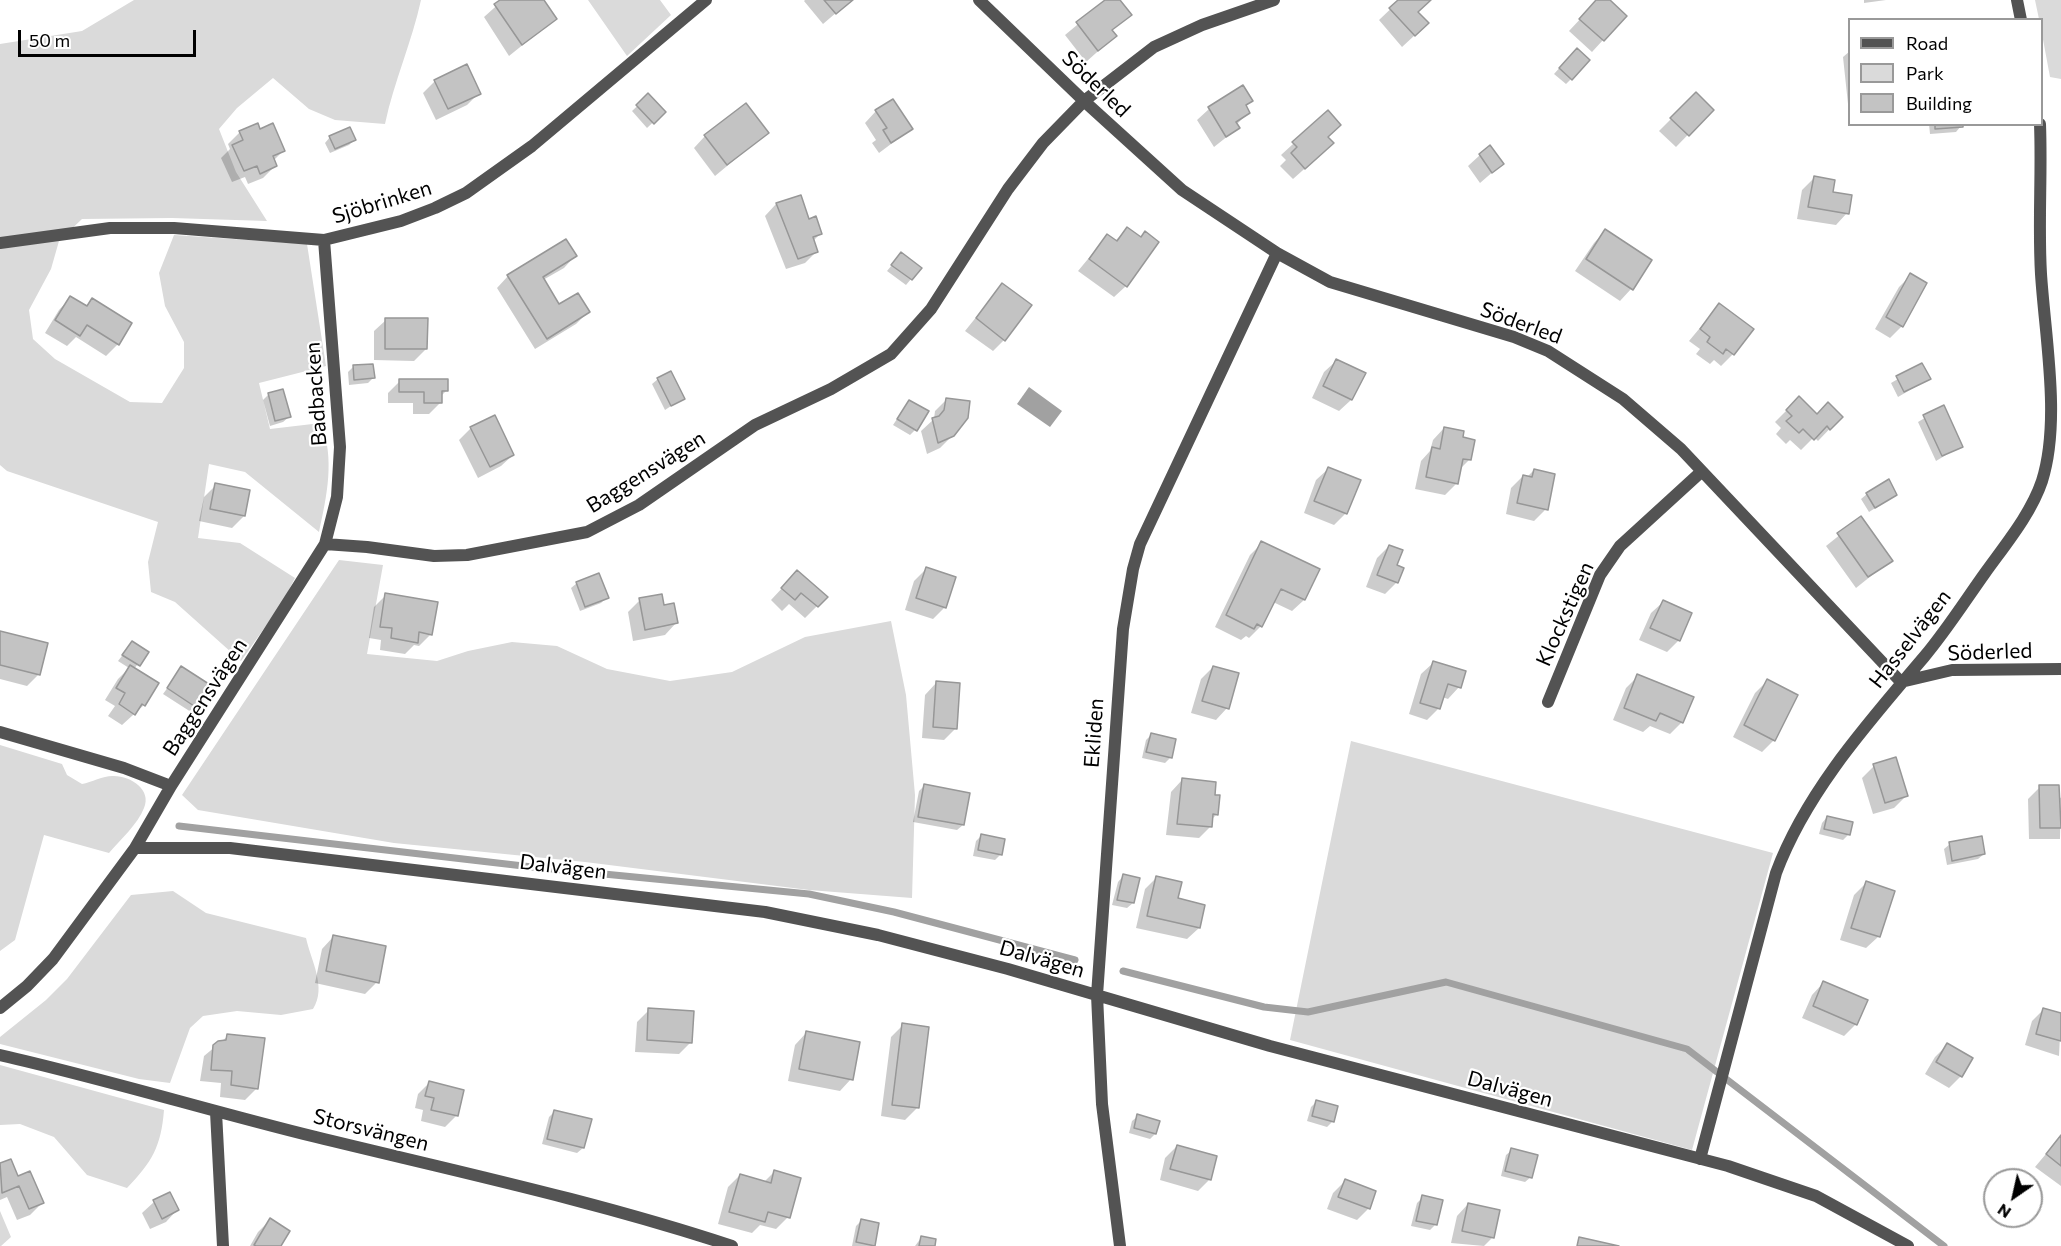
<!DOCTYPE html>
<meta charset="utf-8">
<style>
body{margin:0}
#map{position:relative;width:2061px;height:1246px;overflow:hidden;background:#fff;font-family:Commissioner,sans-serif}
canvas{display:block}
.legend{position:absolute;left:1848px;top:18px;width:195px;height:108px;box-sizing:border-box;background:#fff;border:2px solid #999;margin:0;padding:8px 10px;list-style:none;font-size:18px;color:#000}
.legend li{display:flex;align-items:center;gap:12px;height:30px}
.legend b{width:30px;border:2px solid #999}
.north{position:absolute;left:1983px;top:1168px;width:60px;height:60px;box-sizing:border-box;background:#fff;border:2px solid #999;border-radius:50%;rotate:214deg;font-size:16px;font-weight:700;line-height:24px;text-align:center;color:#000}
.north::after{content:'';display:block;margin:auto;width:21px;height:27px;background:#000;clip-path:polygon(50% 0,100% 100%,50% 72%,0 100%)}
.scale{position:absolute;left:18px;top:30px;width:178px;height:27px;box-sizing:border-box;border:3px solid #000;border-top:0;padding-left:8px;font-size:18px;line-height:21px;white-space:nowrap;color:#000;-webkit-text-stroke:4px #fff;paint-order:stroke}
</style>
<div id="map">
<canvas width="2061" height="1246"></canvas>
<ul class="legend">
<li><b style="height:8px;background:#535353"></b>Road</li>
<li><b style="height:16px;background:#dadada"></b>Park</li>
<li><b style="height:16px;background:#c3c3c3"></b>Building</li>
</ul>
<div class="north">N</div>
<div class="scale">50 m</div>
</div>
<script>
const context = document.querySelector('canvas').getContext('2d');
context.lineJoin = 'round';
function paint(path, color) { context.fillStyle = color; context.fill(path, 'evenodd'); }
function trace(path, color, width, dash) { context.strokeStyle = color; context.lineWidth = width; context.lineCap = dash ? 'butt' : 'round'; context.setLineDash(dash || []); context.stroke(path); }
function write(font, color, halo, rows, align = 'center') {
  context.font = font + ' Commissioner,sans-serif'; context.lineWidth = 4.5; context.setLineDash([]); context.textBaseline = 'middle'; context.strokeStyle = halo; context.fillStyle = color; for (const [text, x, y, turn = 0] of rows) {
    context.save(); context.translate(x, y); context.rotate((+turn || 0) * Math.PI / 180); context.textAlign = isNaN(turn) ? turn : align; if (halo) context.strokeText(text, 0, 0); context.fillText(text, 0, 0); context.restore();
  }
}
const green = new Path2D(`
 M134,0h287c-9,42 -27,81 -36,124l-50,-4 -26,-11 -36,-31 -36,30 -18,21 17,43 31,49 -95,-3 -90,1 -23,22 -8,28 -22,41 4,29 22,20 75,43 32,1 22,-35v-26l-19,-36 -6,-33 15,-38 133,9 19,122 -67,17 11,46 51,-6c14,36 6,72 -2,109l-74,-60 -36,-8 -11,74 42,5 55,35 -13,25 -41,58 -66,-59 -24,-10 -3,-30 10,-40 -151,-51 -7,-6v-421l82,-13z
 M588,0h72l11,15 -44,41z
 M2035,0h26v79l-11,-2 -8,-43v-14l-3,-1z
 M339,560l44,5 -16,89 70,7 31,-10 44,-9 45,4 50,23 63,12 62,-9 73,-35 86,-16 15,74 9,100 -3,103 -103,-8 -224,-28 -191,-19 -196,-33 -16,-15z
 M1351,741l422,112 -81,297 -402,-110z
 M0,745l62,19 5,11 15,9c10,-2 23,-9 32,-8 17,0 38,14 30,32 -6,16 -24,32 -35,45l-65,-18 -29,105 -15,11z
 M173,891l33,22 100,25c5,23 21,49 7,71l-32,6 -44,-4 -34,5 -13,12 -20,55 -31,-4 -139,-35v-7l46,-37 21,-21 64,-84z
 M0,1065l164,45c-3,37 -12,52 -37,78l-40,-13 -33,-38 -34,-13 -20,1z
 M0,1211l11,26 -10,9h-1z`);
const water = new Path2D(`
 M1029,387l33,24 -12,16 -33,-23z`);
const shadow = new Path2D(`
 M503,0h39l13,19 -46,37 -25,-39z
 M851,0l-28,24 -19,-23 1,-1z
 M1107,0h11l12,15 -19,16 4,5 -29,26 -21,-27z
 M1400,0h29l-12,13 -2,22 -13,12 -23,-27z
 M1598,0h9l-4,40 -11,12 -23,-21z
 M1864,0h22l-22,3z
 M1850,51v53h-2l-5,-47z
 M1571,55v24l-5,5 -12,-10z
 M435,81l44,12 -12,12 -31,15 -13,-27z
 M1243,87l8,14 -6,6 4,5 -13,13 2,3 -24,19 -17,-27 12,-11z
 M1696,94l16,16 -36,37 -17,-16z
 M648,96l16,16 -17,16 -15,-17z
 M876,111l35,18 -32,24 -7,-10 4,-3 -11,-17z
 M1328,112l-1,25 -7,18 -27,24 -13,-13 6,-6 -5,-5z
 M1929,124h32v2l-5,6 -26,2z
 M260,131l23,20 -10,10 2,5 -12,12 -15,6 -3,-7 -13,5 -11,-24 9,-9 -2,-5 12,-12z
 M767,133l-52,43 -21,-28 11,-12z
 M330,137l24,3 -5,5 -19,8 -5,-10z
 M1480,155l22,9 -22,19 -12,-17z
 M1814,178l33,35 -11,12 -39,-6 5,-29z
 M776,204l32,17 12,13 -7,7 4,10 -12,12 -19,6 -21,-53z
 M1127,229l-1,57 -12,11 -36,-26 29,-35 8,5z
 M1605,231l45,30 -19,28 -11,12 -45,-30 19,-28z
 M901,254l10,25 -5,6 -19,-14z
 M575,256l-11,12 -21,12 16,26 29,6 -12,12 -41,25 -38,-61 11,-12z
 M1911,275l-9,51 -12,12 -15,-9 24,-42z
 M1002,285l2,55 -11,11 -28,-20z
 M70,298l15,9 7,-7 26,44 -12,12 -30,-19 -9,9 -22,-13 14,-23z
 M1719,305l14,49 -12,12 -7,-6 -4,4 -14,-10 4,-5 -11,-8z
 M386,320l40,29 -12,12 -40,-1v-29z
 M1336,361l15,39 -12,11 -27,-13 12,-26z
 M1922,365l7,14 -31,18 -7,-14z
 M353,367l20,11 -5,5 -19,2 -1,-13z
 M658,379l25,19 -18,12 -13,-26z
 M400,381l47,9 -6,6v6l-12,12h-16v-11h-25v-10z
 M282,391l7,26 -6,5 -13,4 -7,-26 5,-5z
 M1799,398l18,18 24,1 -23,24 -4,-4 -13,13 -11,-10 -4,4 -10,-10 5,-6 -6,-6z
 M946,400l7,35 -13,13 -13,6 -6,-23 13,-12 1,-8z
 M909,401l6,29 -5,5 -17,-10z
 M1943,407l18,39 -25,15 -18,-39z
 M471,428l42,27 -12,11 -23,12 -19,-38z
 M1444,428l17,10 8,22 -10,10 -2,13 -12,12 -30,-6 6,-28 9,-10 3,-11z
 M1328,469l18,44 -12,12 -30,-12 12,-33z
 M1534,470l12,39 -12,12 -28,-7 5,-26 12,-12 4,1z
 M216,485l28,31 -12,12 -33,-7 5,-24z
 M1867,494l29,1 -27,17 -8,-13z
 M1861,518l30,42 -35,28 -30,-42z
 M1262,543l56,27 -14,30 -12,11 -19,-9 -12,24 -12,12 -3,-2 -5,4 -26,-13 35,-72z
 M1389,546l6,20 7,3 -5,13 -12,12 -19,-7 11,-29z
 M926,569l19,38 -12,12 -28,-9 9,-29z
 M797,572l20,34 -12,12 -16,-14 -7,7 -11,-11z
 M577,583l30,14 -6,6 -21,8 -9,-23z
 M386,595l45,39 -12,12 -5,-1 -9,9 -25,-4 1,-10 -12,-2 5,-31z
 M640,600l23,6 13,17 -11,12 -32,6 -5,-29z
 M1663,602l16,38 -12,12 -28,-12 12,-27z
 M0,632l39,42 -12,12 -27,-7z
 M132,643l15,9 -13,17 23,14 -13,22 -22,20 -14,-9 7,-10 -10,-6 13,-21 11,-11 -11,-7z
 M1433,663l26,24 -11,12 -6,-2 -3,11 -12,12 -18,-6 12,-40z
 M1213,667l14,41 -11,12 -25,-7 10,-34z
 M182,668l14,39 -5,5 -28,-18z
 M1638,676l44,46 -12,12 -20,-8 -7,6 -30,-12 13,-32z
 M1767,681l7,59 -12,12 -29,-15 22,-44z
 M936,683l20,45 -12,12 -22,-2 3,-43z
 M1152,734l22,6 -4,18 -5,5 -23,-5 4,-18z
 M1895,759l11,37 -12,12 -21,6 -11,-36 12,-12z
 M1182,780l31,16 4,18 -6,6v6l-12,12 -33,-3 5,-43z
 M924,786l39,39 -6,5 -44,-8 6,-31z
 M2040,787l21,11 -1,41h-31l-1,-40z
 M1827,817l24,6 -3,12 -5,5 -24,-6 3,-11z
 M982,835l19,19 -6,6 -22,-4 3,-15z
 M1950,844l34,10 -6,5 -31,6 -3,-16z
 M1123,876l10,27 -6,5 -15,-3 6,-23z
 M1157,877l42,51 -12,11 -51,-11 9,-39z
 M1866,883l27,9 -15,45 -12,11 -26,-8 14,-45z
 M333,937l44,45 -12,12 -50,-11 7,-34z
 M1823,983l33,41 -12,12 -42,-18 10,-23z
 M2044,1009l17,6 -2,41 -34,-11 7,-24z
 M649,1010l42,32 -12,12 -44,-2 2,-30z
 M903,1025l14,83 -12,12 -24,-4 10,-79z
 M806,1033l45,46 -11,12 -52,-10 7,-36z
 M228,1036l29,52 -12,12 -25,-3 1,-14 -21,-2 4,-25z
 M1947,1045l14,31 -12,12 -24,-14 10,-17z
 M429,1083l28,32 -12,12 -24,-6 2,-11 -8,-2 3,-14z
 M1316,1102l17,19 -6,6 -20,-6 4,-14z
 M555,1111l28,37 -6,5 -35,-9 7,-27z
 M1138,1116l17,18 -5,5 -21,-6 3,-12z
 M2061,1136v50l-26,-19z
 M1177,1146l33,33 -12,12 -38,-11 5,-22z
 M1512,1150l19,27 -6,5 -24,-6 5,-21z
 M10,1161l7,17 25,25 -12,12 -13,5 -10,-23 -7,3v-35z
 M774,1172l14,45 -12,12 -16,-4 -8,8 -34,-9 10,-37 12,-12 24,7z
 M1345,1181l24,27 -12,12 -30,-11 6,-16z
 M1423,1197l12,28 -5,5 -19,-4 6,-23z
 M154,1202l23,8 -11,12 -16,7 -8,-16z
 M1468,1204l24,34 -8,8 -33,-3 6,-27z
 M270,1220l10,26h-30l8,-14z
 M861,1221l12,25h-21l4,-20z
 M921,1238l12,8h-18z`);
const stream = new Path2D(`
 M179,826l353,41 277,27 85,18 181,48
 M1123,971l141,36 44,5 138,-30 241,67 257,197`);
const building = new Path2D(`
 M500,0h44l13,19 -35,26 -28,-41z
 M824,0h29l-17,14z
 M1105,0h15l12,15 -20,15 5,6 -19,15 -22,-29z
 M1398,0h33l-13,12 11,11 -14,13 -26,-28z
 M1596,0h14l17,16 -23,25 -25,-22z
 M1577,48l13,12 -18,20 -13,-12z
 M467,64l14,30 -33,15 -14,-29z
 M1243,85l10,16 -7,4 4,8 -14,9 4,6 -14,9 -18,-30z
 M1696,92l18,18 -25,26 -19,-18z
 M648,93l18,19 -12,12 -18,-19z
 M893,99l20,30 -22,14 -8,-13 4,-2 -12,-18z
 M746,103l23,30 -42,32 -23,-30z
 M1328,110l13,15 -13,12 6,6 -29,26 -14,-16 6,-6 -5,-5z
 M258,123l2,6 13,-6 12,28 -12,5 4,10 -17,8 -3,-8 -13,5 -12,-26 11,-5 -4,-9z
 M1935,124h28v3l-28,2z
 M350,127l6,13 -21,9 -6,-13z
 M1490,145l14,19 -12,9 -13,-19z
 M1814,176l21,4 -2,12 19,3 -3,19 -41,-7z
 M801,195l8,24 7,-3 6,18 -9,3 5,15 -20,7 -22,-56z
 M1127,227l14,10 4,-6 14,11 -32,45 -38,-28 18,-25 10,7z
 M1605,229l47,31 -19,30 -47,-31z
 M566,239l11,17 -34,21 16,27 19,-11 12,19 -43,27 -40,-64z
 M901,252l21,16 -10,12 -21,-15z
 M1910,273l17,10 -24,44 -17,-10z
 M1002,283l30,22 -27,36 -29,-23z
 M70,296l17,10 5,-8 40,25 -13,22 -32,-20 -7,11 -25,-16z
 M1719,303l35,26 -20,26 -8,-6 -3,5 -16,-12 3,-5 -10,-8z
 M385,318h43l-1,31h-42z
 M1336,359l30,14 -14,27 -29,-14z
 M1922,363l9,16 -27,13 -8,-16z
 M373,364l2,14 -21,2 -1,-15z
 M671,371l14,28 -14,7 -14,-28z
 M399,379h49v12h-6v12h-18v-11h-25z
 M283,389l8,28 -16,4 -7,-28z
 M1799,396l18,18 11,-12 15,15 -13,13 -3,-4 -13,14 -11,-11 -4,4 -13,-12 6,-5 -6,-6z
 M946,398l24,3 -2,17 -14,18 -16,7 -6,-25 7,-2 5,-6z
 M909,400l20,11 -12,20 -20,-12z
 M1944,405l19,42 -21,9 -19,-41z
 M495,415l19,40 -24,12 -20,-40z
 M1444,427l20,4 -1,6 12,3 -4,20 -8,-1 -5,25 -32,-7 6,-30 8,2z
 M1328,467l33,13 -14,34 -33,-13z
 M1534,469l21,5 -7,36 -31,-7 6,-28 9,2z
 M1889,479l8,16 -22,13 -9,-15z
 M215,483l35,7 -5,26 -35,-7z
 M1861,516l32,45 -25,16 -31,-44z
 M1261,541l59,28 -15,31 -24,-11 -19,38 -5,-3 -3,5 -28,-14z
 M1389,545l14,5 -6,15 7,3 -6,15 -21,-8z
 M926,567l30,10 -10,31 -30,-10z
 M797,570l31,27 -10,10 -17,-14 -6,7 -14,-12z
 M599,573l10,25 -24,9 -9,-25z
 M385,593l53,9 -6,33 -13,-3 -1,11 -27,-5 1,-10 -12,-1z
 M662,594l2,11 10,-2 4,20 -33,7 -6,-32z
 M1663,600l29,13 -12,28 -30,-13z
 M0,631l48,12 -8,32 -40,-10z
 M132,641l17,11 -9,14 -18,-11z
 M1433,661l33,10 -5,17 -13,-4 -8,25 -20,-6z
 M130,665l29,18 -14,23 -3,-2 -7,11 -16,-11 6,-11 -9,-5z
 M181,666l31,20 -15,22 -30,-20z
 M1213,666l26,7 -10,36 -27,-8z
 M1637,674l57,23 -11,26 -23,-10 -4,8 -32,-13z
 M1767,679l31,16 -23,46 -31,-16z
 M936,681l24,2 -3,46 -24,-2z
 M1151,733l25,6 -4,19 -26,-6z
 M1896,757l12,39 -23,7 -12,-39z
 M1182,778l34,4 -1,13h5l-2,20 -5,-1 -1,13 -35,-3z
 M924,784l46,9 -6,32 -46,-8z
 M2039,785h20l2,43h-21z
 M1827,816l26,6 -3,13 -26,-6z
 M981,834l24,5 -3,16 -24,-5z
 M1982,836l3,18 -33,7 -3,-19z
 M1123,874l17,4 -6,25 -17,-3z
 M1156,876l26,6 -4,16 27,7 -5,23 -53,-12z
 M1866,881l29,10 -15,46 -29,-9z
 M333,935l53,11 -7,37 -53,-12z
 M1823,981l45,19 -11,25 -44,-19z
 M648,1008l46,3 -2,32 -45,-3z
 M2043,1008l18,5v28l-25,-7z
 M902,1023l27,4 -10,81 -27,-3z
 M806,1031l54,11 -7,38 -54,-11z
 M227,1034l38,4 -7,51 -27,-4 1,-14 -21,-1 2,-25 5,-4 8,-1z
 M1947,1043l26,15 -11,19 -26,-15z
 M429,1081l35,9 -6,26 -27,-6 3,-12 -9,-2z
 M1316,1100l22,6 -4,16 -22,-6z
 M554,1110l38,9 -8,29 -37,-9z
 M1137,1114l23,7 -4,13 -22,-6z
 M2061,1135v31l-15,-12z
 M1177,1145l40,11 -6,24 -41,-11z
 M1511,1148l27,7 -6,23 -27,-7z
 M11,1159l7,17 12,-5 14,32 -15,6 -10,-23 -17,7 -2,-30z
 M774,1170l27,8 -11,40 -22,-6 -3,10 -36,-10 11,-38 31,9z
 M1345,1179l31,12 -6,18 -32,-12z
 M170,1192l9,18 -17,9 -9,-19z
 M1422,1195l21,5 -6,25 -21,-4z
 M1468,1203l32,7 -6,28 -32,-7z
 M270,1218l20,13 -9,15h-25l-2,-1z
 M861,1219l18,4 -4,23 -19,-4z
 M921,1236l15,3 -1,7h-16z
 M1579,1237l40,9h-42z`);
const street = new Path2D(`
 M979,0l105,101 98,89 95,63 53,29 184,55 34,14 75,48 58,50 220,233 51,-12 109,-1
 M2017,0l4,20
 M324,240l16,207 -3,50 -12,47
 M0,243l110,-15h64l150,12 77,-19 34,-13 31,-15 66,-47 174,-146
 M1548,702l52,-127 20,-29 81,-74
 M0,732l124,36 47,18
 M135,848h95l535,64 113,23 130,34 262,77 458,120 88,30 92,50
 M0,1008l27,-22 26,-27 82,-111 36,-62 154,-242 42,3 67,9 33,-1 120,-23 52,-27 116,-80 76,-36 60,-35 40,-45 77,-120 35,-46 41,-42 70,-54 48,-22 72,-25
 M0,1055c106,24 210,56 316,82 139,34 280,64 416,109
 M216,1112l7,134
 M1700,1159l76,-286c30,-81 92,-150 148,-216 22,-26 41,-56 61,-84 20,-28 46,-59 57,-92 19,-60 3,-144 -1,-207 -3,-50 1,-100 -1,-150
 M1120,1246l-18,-142 -5,-109 26,-366 10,-60 7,-25 137,-291`);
const streetNames = [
 ["Söderled",1096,84,44],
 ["Sjöbrinken",382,202,-17],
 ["Söderled",1521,323,20],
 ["Badbacken",316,394,-94],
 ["Baggensvägen",646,472,-32],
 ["Klockstigen",1565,614,-66],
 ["Hasselvägen",1910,639,-52],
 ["Söderled",1990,652,-2],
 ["Baggensvägen",205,697,-57],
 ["Ekliden",1094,733,-86],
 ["Dalvägen",563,867,7],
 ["Dalvägen",1042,959,16],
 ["Dalvägen",1510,1089,15],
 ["Storsvängen",371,1130,14]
];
paint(green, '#dadada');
paint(water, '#a1a1a1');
paint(shadow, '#0003');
trace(stream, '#a1a1a1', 7);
paint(building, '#c3c3c3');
trace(building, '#979797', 1.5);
trace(street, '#535353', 12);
write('21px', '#000', '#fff', streetNames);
</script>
